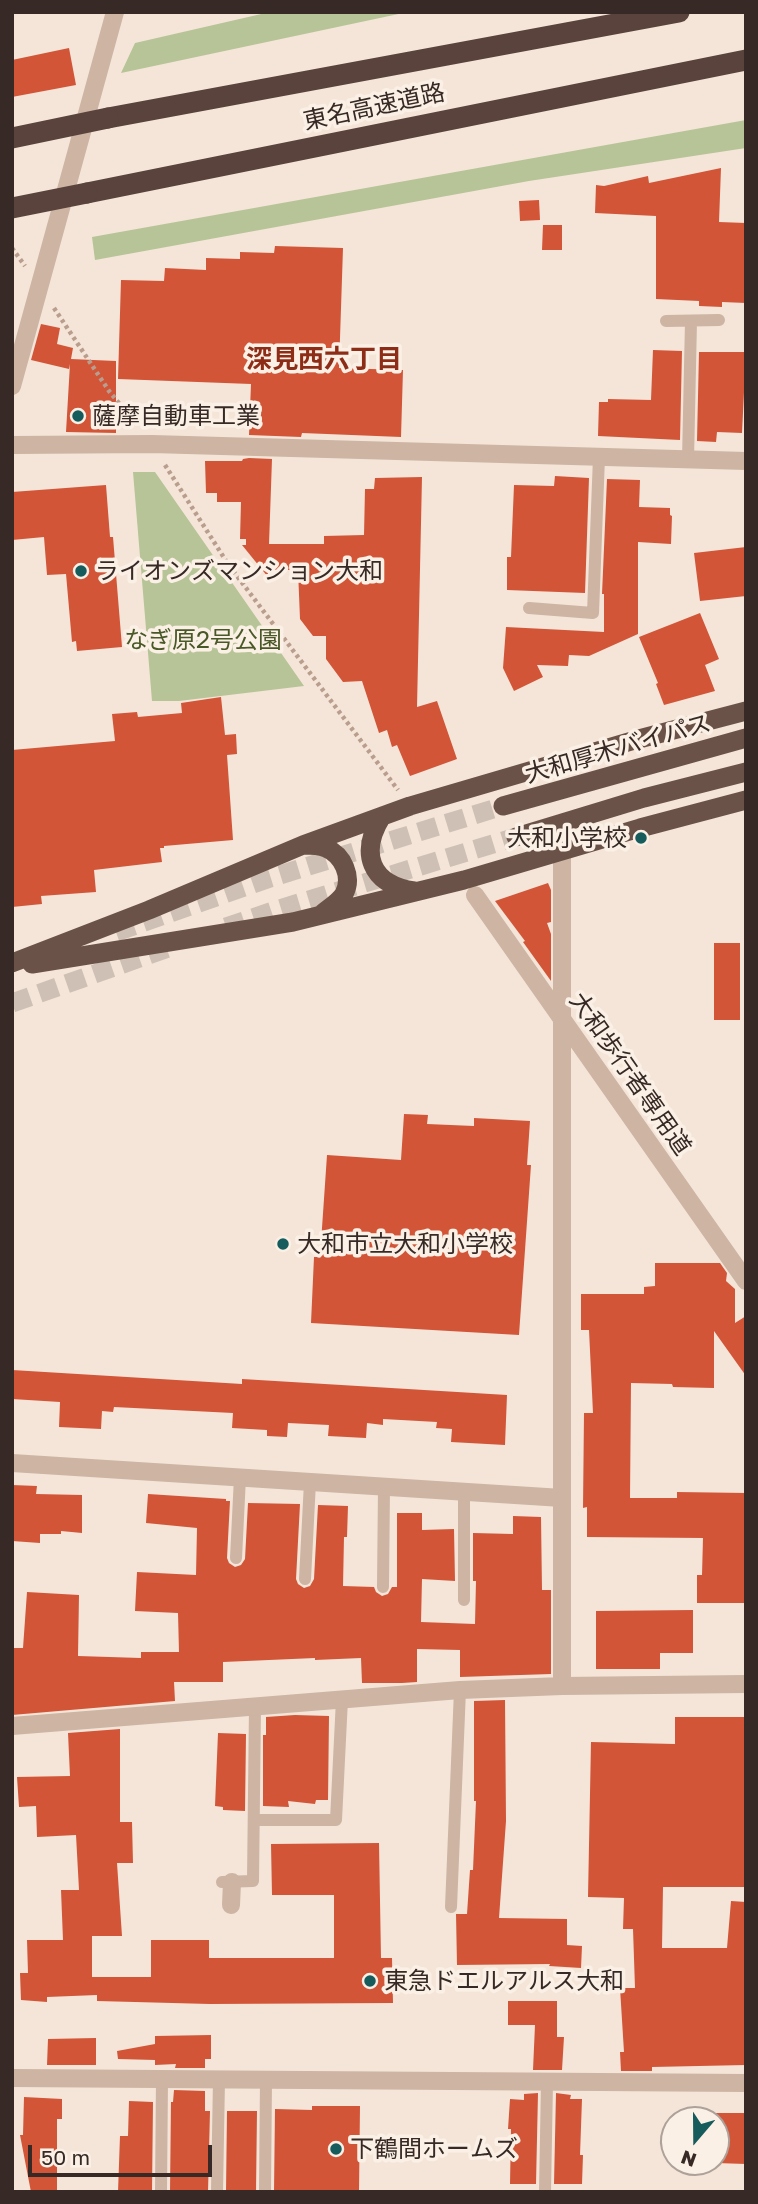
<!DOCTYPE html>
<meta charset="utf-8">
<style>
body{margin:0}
#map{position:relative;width:758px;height:2204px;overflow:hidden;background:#f4e5d8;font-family:"Golos Text",sans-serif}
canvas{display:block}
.frame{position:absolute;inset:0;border:14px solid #372a26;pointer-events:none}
.north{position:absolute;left:660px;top:2106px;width:70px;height:70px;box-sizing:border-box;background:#fbf0e5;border:2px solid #ada199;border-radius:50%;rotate:200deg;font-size:19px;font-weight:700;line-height:28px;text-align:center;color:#372a26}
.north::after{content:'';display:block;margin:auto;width:24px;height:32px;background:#175c5c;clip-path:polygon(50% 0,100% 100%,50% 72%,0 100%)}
.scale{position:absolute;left:28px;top:2145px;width:184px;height:32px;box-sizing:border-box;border:4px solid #372a26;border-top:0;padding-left:9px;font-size:21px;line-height:24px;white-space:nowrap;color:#372a26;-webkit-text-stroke:5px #fbf0e5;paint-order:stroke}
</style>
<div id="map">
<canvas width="758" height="2204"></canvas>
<div class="frame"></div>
<div class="north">N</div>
<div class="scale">50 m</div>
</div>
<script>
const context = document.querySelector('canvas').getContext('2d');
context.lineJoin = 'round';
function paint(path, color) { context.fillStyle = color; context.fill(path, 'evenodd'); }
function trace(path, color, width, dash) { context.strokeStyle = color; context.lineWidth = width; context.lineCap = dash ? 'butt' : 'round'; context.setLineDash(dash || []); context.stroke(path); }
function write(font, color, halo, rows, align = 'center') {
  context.font = font + ' "Golos Text","Noto Sans JP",sans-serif'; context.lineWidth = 7; context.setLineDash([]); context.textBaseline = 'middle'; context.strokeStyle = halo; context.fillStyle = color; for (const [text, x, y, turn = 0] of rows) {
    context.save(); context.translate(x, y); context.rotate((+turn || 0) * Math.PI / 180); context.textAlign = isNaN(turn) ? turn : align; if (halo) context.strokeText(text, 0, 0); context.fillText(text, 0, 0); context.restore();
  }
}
const green = new Path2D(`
 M270,12h138l-287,61 14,-30z
 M746,120v28l-217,33 -434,79 -3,-23z
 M133,472h22l149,214 -125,15h-27z`);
const building = new Path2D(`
 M69,48l7,37 -64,12v-37z
 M721,168l-2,54 27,1v80l-24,-1v5l-23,-1v-5l-43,-2v-83l-61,-3 1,-28 8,1 44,-10 1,7z
 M539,200l1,20 -20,1 -1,-20z
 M543,225h19v25h-20z
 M275,246l68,2 -4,120 64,2 -2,67 -99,-4 -1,4 -52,-2 2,-51 -133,-5 3,-99 43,1 1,-13 41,2v-12l34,1v-7l34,1z
 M41,324l19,4 -3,16 16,4 -2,11 45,2v72l-50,-1 4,-68 -1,5 -38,-9z
 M653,350l29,1 -2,89 -82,-4 1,-34h9v-3l43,1z
 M699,352h47l-4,81 -25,-1 -1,10 -19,-1z
 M249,458l23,1 -3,85h55v-8l40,-1 1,-46h9l1,-11 47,-1 -5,230 20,-6 20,58 -47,17 -13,-31 -5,2 -5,-17 -8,3 -17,-52 -19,1 -17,-23v-23h-13l-13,-17 -2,-49h-30v7l-26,-32h4v-6h-6l1,-37h-24v-9h-11l-1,-32h37l1,-2z
 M555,476l34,2 -4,115 -78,-3v-33h4l3,-72 40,1z
 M607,479l33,1 -1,27 31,1v7l2,1 -1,28 -33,-2v92l-49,22 -20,-1 -1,11 -31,-1 6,12 -29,14 -11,-23 3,-41 98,5v-38h-2z
 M106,485l4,52h3l9,110 -45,4 -1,-10 -4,1 -6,-68 -19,1 -3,-38 -32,3v-48z
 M746,547v49l-46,5 -6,-48z
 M700,613l19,46 -14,6 10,26 -51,14 -8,-21 2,-1 -19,-46z
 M221,697l4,38 11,-1 1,20 -10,1 6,85 -69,6v2h-4l2,14 -68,8 2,22 -55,4 1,8 -30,3v-157l103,-9 -3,-27 25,-2 1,5 44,-4 -1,-10z
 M548,883l3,7v32l-4,1 4,11v47l-28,-39 2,-1 -30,-40z
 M714,943h26v77h-26z
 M404,1114l24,1 -1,9 47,2v-8l56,3 -3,44h4l-12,170 -208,-12 3,-66h6l7,-102 74,5z
 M655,1263h65l7,10 -1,8 9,8v34l11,-7v60l-32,-45v57l-41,-1 -1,-3 -41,-1 -1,115h47v-6l69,1v110h-49v-28h5l1,-37 -116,-1v-30l-4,1 1,-95h9l-4,-83h-8v-36h63v-7l11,-1z
 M12,1370l230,14v-5l265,16 -2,50 -54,-3 1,-13 -16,-1 1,-6 -54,-3v6l-16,-2 -1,15 -38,-2 1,-11 -41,-2 -1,14 -20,-1v-6l-35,-2 1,-15 -119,-6 -1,5 -11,-1 -1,18 -42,-2 1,-25 -48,-3z
 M12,1485l25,1 -1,8 46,1v38l-21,-2v3h-21v9l-28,-2z
 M148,1494l78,5v2h4l-3,57 2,5 6,4 6,-2 4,-6 3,-56 52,1 -4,75 2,5 6,4 6,-2 4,-7 4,-74 30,1 -1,31h-3l-1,49 31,1 2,5 6,4 6,-2 4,-7h5v-74h25v17l32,-1 1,52 -33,-2 -1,43 54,2 1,-43h-3v-48l40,1v-18l28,1 1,73h9v84l-91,3v-27l-43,-1v33l-15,1h-40l-1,-25 -46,2v-2l-92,4v20h-49l1,19 -163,14 2,-67h9l4,-56 52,3 -1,61 63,2v-6h38l-1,-39 -43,-2 2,-39 59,3 1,-47 -51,-5z
 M693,1610v43h-33v16h-64v-58z
 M505,1700l1,121 -7,97 68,1v26l15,1 -1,22 -32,-2 1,-2 -93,1 -1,-51h11l3,-44h3l3,-69h-2v-100z
 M295,1715l34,1 -1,84h-12l-1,4 -27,-3 1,6 -26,-1v-71h3v-18z
 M675,1717h71v170h-83l-1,61h65l4,-47 15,1v163l-94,2v4h-31l-1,-19h4l-4,-64h15l-2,-59h-10l1,-31 -36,-1 3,-155 84,2z
 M120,1729v93h12l1,41h-16l5,73h-30v41h59v-37h58v18h125v-63h-62l-1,-51 108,-1 2,115h11l1,45 -183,1 -113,-3v-6l-50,2v5l-26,-2 -1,-27h8l-1,-33h36l-2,-50h18l-3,-55 -39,2 -1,-31 -17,1 -2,-30 53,-1 -2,-43z
 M218,1733l28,1 -1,77 -22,-1v-3l-8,-1z
 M508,2001h49v36h7l-2,33h-29l2,-45h-27z
 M211,2035v24h-6v9h-30l1,-4 -21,1v-5l-37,-1 -1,-8 38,-7v-8z
 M96,2038v27h-49l1,-26z
 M174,2090l31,1v20h5l-2,81h-38l1,-90h2z
 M538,2093l-2,91h-26l1,-55h-3l2,-30 14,1v-6z
 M556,2093l15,2 -1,4h12l-2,56h3l-1,29h-28z
 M24,2097l38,2v20h-5v73h-26l-11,-57h3z
 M129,2101l24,1 -1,90h-34l2,-56h8z
 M312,2106h48l-1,86h-85l1,-83 37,1z
 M227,2111h30l-1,81h-30z
 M716,2113h30v51l-30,-1z`);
const trunkTunnel = new Path2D(`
 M226,927l50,-17 240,-73
 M116,932l154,-54 233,-72
 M12,1003l159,-56`);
const path = new Path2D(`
 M12,248l13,18
 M54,308l55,83 27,33
 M165,465l63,99 170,226`);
const service = new Path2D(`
 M666,321l53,-1
 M688,460l3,-139
 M529,608l64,5 6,-156
 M464,1491v109
 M236,1558l4,-81
 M305,1579l5,-97
 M383,1587l1,-101
 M254,1820h82l6,-121
 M222,1882l31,-1 2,-175
 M451,1907l9,-217
 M161,2192l1,-113
 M217,2192l2,-113
 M265,2192l1,-113
 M545,2192l2,-110`);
const pedestrian = new Path2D(`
 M475,895l271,386`);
const minor = new Path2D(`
 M12,386l103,-374
 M12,445l140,-1 594,17
 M12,1463l550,35
 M562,1686v-835
 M12,1726l448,-36 102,-4 184,-2
 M231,1905l1,-23
 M12,2078l734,5`);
const trunk = new Path2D(`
 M503,806l243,-68
 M382,816c-23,37 -12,68 32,75
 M516,837l128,-39 102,-26
 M304,845c7,0 15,0 22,3 17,7 27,29 18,46 -5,8 -14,13 -21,19
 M12,963l137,-53 154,-65 107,-39 225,-66 111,-29
 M32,964l261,-42 171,-42 176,-52 106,-28`);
const motorway = new Path2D(`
 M108,118l571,-106
 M87,193l659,-133`);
const motorwayBridge = new Path2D(`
 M12,138l96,-20
 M12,208l75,-15`);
const markers = [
 [78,416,7,"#175c5c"],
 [81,571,7,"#175c5c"],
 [641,838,7,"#175c5c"],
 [283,1244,7,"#175c5c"],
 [370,1981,7,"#175c5c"],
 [336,2149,7,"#175c5c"]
];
const streetNames = [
 ["東名高速道路",374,107,-12],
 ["大和厚木バイパス",618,749,-16],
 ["大和歩行者専用道",630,1074,55]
];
const poiNames = [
 ["薩摩自動車工業",92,416],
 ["ライオンズマンション大和",95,571],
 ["大和小学校",627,838,"right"],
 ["大和市立大和小学校",297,1244],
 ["東急ドエルアルス大和",384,1981],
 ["下鶴間ホームズ",350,2149]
];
const parkNames = [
 ["なぎ原2号公園",203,640]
];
const neighbourhoodNames = [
 ["深見西六丁目",324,360]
];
paint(green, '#b7c497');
paint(building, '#d25538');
trace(trunkTunnel, '#cec0b4', 19, [19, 10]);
trace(path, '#b99d8d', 4.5, [3.5, 3.5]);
trace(service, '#cdb4a3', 12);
trace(pedestrian, '#cdb4a3', 18);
trace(minor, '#cdb4a3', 18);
trace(trunk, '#6a5248', 19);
trace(motorway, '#59433c', 21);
trace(motorwayBridge, '#59433c', 21);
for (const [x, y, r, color] of markers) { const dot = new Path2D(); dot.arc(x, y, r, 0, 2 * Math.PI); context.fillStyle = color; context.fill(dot); trace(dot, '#fbf0e5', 2.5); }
write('24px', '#372a26', '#fbf0e5', streetNames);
write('24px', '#372a26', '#fbf0e5', poiNames, 'left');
write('24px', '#495827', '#fbf0e5', parkNames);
write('bold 26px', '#8e2d17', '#fbf0e5', neighbourhoodNames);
</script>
